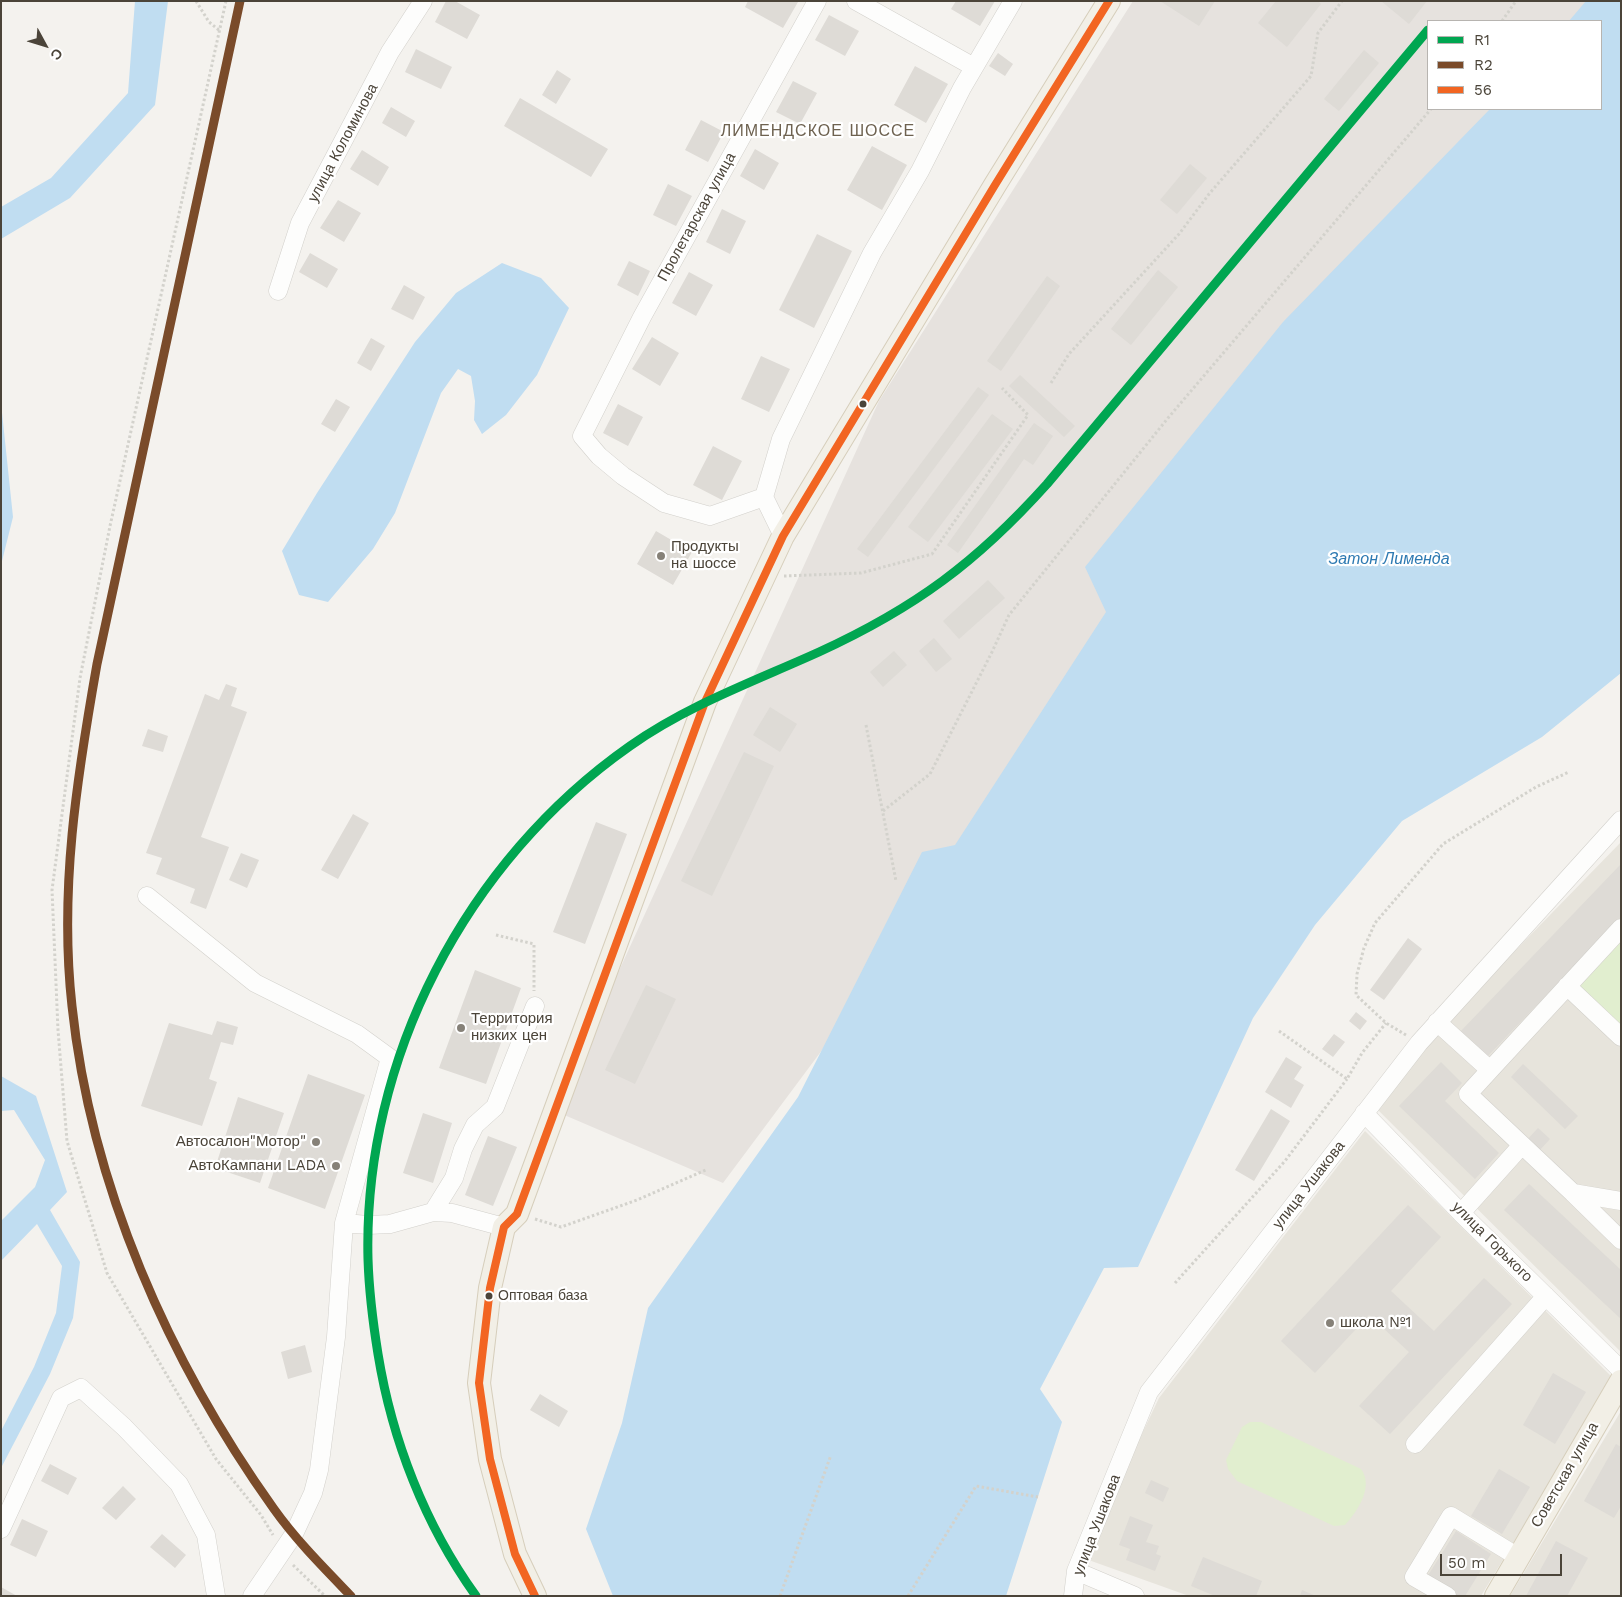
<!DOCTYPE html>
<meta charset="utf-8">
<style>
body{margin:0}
#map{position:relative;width:1622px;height:1597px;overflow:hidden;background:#f4f2ee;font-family:"Work Sans",sans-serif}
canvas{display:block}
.frame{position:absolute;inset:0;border:2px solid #4b4439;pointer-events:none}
.legend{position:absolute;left:1427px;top:20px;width:175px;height:90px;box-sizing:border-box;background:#fff;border:1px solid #b7b4b0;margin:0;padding:6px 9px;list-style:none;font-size:15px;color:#4b4439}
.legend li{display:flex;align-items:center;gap:10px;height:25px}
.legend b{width:25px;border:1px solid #b7b4b0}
.north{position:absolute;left:20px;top:20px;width:50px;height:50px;-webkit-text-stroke:4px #fff;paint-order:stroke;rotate:129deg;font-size:14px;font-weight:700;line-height:20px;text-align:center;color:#4b4439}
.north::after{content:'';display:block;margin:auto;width:18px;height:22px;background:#4b4439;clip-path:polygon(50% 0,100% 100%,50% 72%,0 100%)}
.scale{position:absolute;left:1440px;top:1554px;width:122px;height:22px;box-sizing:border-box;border:2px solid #4b4439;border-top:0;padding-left:6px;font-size:15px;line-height:18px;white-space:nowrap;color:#4b4439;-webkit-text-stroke:4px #fff;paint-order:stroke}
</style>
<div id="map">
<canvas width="1622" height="1597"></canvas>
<div class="frame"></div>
<ul class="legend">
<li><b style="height:6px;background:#00a651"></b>R1</li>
<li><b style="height:6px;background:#7a4b2a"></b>R2</li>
<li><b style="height:6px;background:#f26522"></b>56</li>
</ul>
<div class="north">С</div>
<div class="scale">50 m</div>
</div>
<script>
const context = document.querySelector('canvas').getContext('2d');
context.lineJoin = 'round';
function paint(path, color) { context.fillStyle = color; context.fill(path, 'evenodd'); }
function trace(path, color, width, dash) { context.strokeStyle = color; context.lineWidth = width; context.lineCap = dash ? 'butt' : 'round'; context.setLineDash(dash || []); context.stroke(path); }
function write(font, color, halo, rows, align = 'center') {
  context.font = font + ' "Work Sans",sans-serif'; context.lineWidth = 4.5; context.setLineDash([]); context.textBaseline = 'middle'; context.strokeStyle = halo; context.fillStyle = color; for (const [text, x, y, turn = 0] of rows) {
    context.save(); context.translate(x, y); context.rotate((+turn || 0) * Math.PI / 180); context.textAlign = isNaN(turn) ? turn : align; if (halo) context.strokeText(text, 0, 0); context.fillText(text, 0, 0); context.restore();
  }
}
const residential = new Path2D(`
 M1621,842v510l-243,-242 63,-83z
 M1365,1131l248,247 -132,218h-292l-106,-38 76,-160z
 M1621,1411v185h-111z`);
const industrial = new Path2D(`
 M1133,1h470l-15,20h-160v88h95l-800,1074 -168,-72 324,-710z`);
const green = new Path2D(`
 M1621,935v93l-45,-44z
 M1250,1422h11l100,47c13,17 -3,42 -16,56l-11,1 -97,-45 -9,-12 -2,-9 16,-33z`);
const water = new Path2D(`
 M135,1h33l-13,104 -85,93 -69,41v-32l50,-29 77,-85z
 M1586,1h35v672l-79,64 -140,84 -87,104 -62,93 -115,249 -34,1 -64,121 22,33 -56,174h-393l-27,-67 36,-106 26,-115 150,-211 124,-245 33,-7 151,-233 -21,-45 198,-245 207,-213h111v-88h-32z
 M502,263l39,15 28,30 -32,67 -31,40 -24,19 -8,-14 1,-19 -4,-25 -13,-7 -17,24 -46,120 -22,36 -45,53 -29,-7 -17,-44 35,-58 98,-151 41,-49z
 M1,403l12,114 -12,48z
 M1,1076l35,20 31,96 -17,18 30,52 -7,56 -23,56 -49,94v-37l33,-64 22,-54 6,-47 -25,-42 -36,37v-40l34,-34 10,-27 -31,-50 -13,1z`);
const building = new Path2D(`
 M446,1h9l25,14 -13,24 -32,-17z
 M748,1h48l2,1 -15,26 -38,-21z
 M956,1h39l-15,25 -29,-17z
 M1160,1h55l-16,25z
 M1276,1h42l3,3 -34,43 -29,-24z
 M1381,1h46l-18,23z
 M829,15l30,16 -14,25 -30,-16z
 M416,49l36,18 -11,22 -36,-17z
 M1364,50l15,13 -40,48 -15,-12z
 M998,53l15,11 -8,12 -16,-10z
 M915,66l33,18 -22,39 -32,-18z
 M557,70l14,9 -15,25 -14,-9z
 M793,81l24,12 -17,31 -24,-12z
 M520,98l88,51 -17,28 -87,-51z
 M391,107l24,14 -9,16 -24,-14z
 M701,120l23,12 -16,30 -23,-12z
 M872,146l35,19 -25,45 -35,-20z
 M755,149l24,14 -15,27 -24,-14z
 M362,150l27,17 -11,19 -28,-17z
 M1190,164l17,14 -30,36 -17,-14z
 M668,184l24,12 -16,30 -23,-11z
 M338,200l23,13 -17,29 -24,-14z
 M722,209l24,12 -16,33 -24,-12z
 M817,234l35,17 -38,77 -35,-18z
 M310,253l28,16 -11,19 -28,-16z
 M629,261l21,10 -12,25 -21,-11z
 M1158,270l20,17 -47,58 -20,-16z
 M689,272l24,13 -17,31 -24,-13z
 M1047,276l13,10 -59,85 -14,-10z
 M404,285l21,12 -12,23 -22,-11z
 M652,337l27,16 -19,33 -28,-17z
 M371,338l14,8 -14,25 -14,-8z
 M761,356l29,13 -21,43 -28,-13z
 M1020,375l55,51 -11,11 -55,-51z
 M978,387l11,8 -121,162 -11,-8z
 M336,399l14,8 -15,25 -14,-8z
 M618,404l25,13 -15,29 -25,-13z
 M992,414l21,15 -85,113 -20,-15z
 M1034,423l19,13 -20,29 -9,-6 -66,94 -11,-8z
 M713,446l29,15 -20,39 -29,-15z
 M656,531l36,21 -19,33 -36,-21z
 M988,580l17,18 -46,41 -16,-18z
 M934,638l18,21 -16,13 -17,-21z
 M894,651l13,14 -24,22 -13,-15z
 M226,684l11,4 -6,18 16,6 -46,125 28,10 -23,62 -16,-6 5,-14 -39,-15 6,-16 -16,-5 59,-159 14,6z
 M770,707l27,17 -17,28 -27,-17z
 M148,729l20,7 -5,16 -21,-6z
 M744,752l30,14 -62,130 -31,-15z
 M353,814l16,9 -31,56 -17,-9z
 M596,822l31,12 -42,110 -32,-12z
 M241,853l18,7 -12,28 -18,-8z
 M1621,864v53l-135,141 -26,-26z
 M1408,938l14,11 -38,51 -14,-10z
 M475,970l46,18 -35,96 -47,-16z
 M646,985l30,14 -41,85 -30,-14z
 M1356,1012l11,9 -7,9 -11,-9z
 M217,1021l21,6 -5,18 -12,-3 -12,37 8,3 -15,44 -61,-20 28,-83 43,12z
 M1334,1034l11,8 -12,15 -11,-8z
 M1286,1057l16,10 -8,12 10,6 -13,23 -26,-16z
 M1441,1062l21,21 -17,18 54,52 -24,26 -76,-73z
 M1523,1064l55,52 -13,13 -54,-52z
 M308,1074l57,21 -40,114 -57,-21z
 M238,1097l46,16 -24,70 -45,-15z
 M1271,1109l19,12 -36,60 -19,-11z
 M423,1113l29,10 -19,60 -30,-10z
 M1538,1128l12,11 -12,13 -12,-11z
 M488,1136l29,11 -24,59 -28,-11z
 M1529,1184l92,86v49l-117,-109z
 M1408,1205l33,32 -50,54 43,40 50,-53 28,26 -122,130 -31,-28 50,-54 -40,-37 -54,58 -34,-32z
 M305,1345l7,27 -24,7 -7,-27z
 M1553,1373l33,19 -31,52 -32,-19z
 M540,1394l28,17 -9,16 -29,-17z
 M1616,1444l5,3v59l-7,12 -30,-17z
 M50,1464l27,14 -9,17 -27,-14z
 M1499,1469l31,18 -28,47 -31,-18z
 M1151,1480l18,8 -6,14 -18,-9z
 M123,1486l13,13 -20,21 -14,-12z
 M1130,1516l23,9 -7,17 13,4 -3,8 5,2 -6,15 -29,-11 4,-11 -11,-4z
 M22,1519l26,12 -12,26 -26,-12z
 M1456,1531l35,23 -26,42h-9l-29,-19z
 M162,1534l24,21 -11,13 -25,-21z
 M1556,1541l32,17 -21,38h-41z
 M1203,1557l59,24 -6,15h-41l-24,-10z
 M1,1587l16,9h-16z
 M1302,1590l14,6h-16z`);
const path = new Path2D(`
 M196,1l13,21 11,9
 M226,1l-116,525 -30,152 -28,212 6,140 9,111 40,132 109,186 45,56 12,20
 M1502,21l14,-20
 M1051,383l18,-29 110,-120 30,-40 102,-118 7,-43 24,-32
 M784,576l77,-3 71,-19 96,-139 -26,-27
 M866,725l30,156
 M883,811l47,-37 62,-122 17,-37 159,-197 263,-309
 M496,935l38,9v47
 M1279,1031l68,48 15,-26 24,-30
 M1406,1035l-20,-12 -30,-28 1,-21 7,-26 11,-25 68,-79 93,-57 33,-15
 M535,1219l26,8 76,-27 69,-30
 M1175,1283l110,-122 62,-82
 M293,1565l32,31
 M780,1596l51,-141
 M908,1596l68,-110 62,11`);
const minor = new Path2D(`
 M856,1l118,66
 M278,291l22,-68 90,-171 33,-51
 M764,497l-54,19 -46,-13 -41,-27 -24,-20 -17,-20 60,-119 175,-316
 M783,536l-19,-39 17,-58 91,-186 48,-82 42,-83 51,-87
 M147,896l108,87 102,51 33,24 -46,165 -8,114 -17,133 -6,23 -19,41 -42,62
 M1567,986l54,51
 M1437,1022l53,48 131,-142
 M1490,1070l-22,24 105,99 48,8
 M1364,1113l97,100 160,157
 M1573,1193l48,47
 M433,1212l21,-34 9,-29 12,-24 20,-18 40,-101
 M1461,1213l61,-68
 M344,1223l24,2 22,-1 43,-12 19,1 52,14
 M1415,1444l131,-148
 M1,1529l60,-131 20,-10 43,39 55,57 27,51 10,61
 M1076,1571l59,25
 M1073,1596l3,-25 73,-179 270,-349 202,-223
 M1447,1596l-33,-19 37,-61 67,41`);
const major = new Path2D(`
 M535,1596l-20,-42 -25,-95 -11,-76 11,-95 14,-61 13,-13 188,-512 78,-166 212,-351 114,-184
 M1496,1596l125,-215`);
const bus1 = new Path2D(`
 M535,1596l-20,-42 -25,-95 -11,-76 11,-95 14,-61 13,-13 188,-512 78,-166 212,-351 114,-184`);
const rail1 = new Path2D(`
 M476,1596c-51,-71 -84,-156 -98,-242 -5,-31 -9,-63 -10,-95 -5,-200 98,-398 262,-513 58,-41 125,-65 189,-94 96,-44 158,-90 228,-168l381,-454`);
const rail2 = new Path2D(`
 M240,1l-143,663c-20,113 -38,226 -25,342 19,180 97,356 202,503 22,31 50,59 77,87`);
const markers = [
 [863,404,4.5,"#4b4439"],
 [661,556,5,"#868178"],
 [461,1028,5,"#868178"],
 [316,1142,5,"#868178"],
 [336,1166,5,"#868178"],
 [489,1296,4.5,"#4b4439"],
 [1330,1323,5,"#868178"]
];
const busNames = [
 ["Оптовая база",498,1296]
];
const streetNames = [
 ["улица Коломинова",343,143,-62],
 ["Пролетарская улица",697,217,-61],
 ["улица Ушакова",1309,1185,-52],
 ["улица Горького",1492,1242,45],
 ["Советская улица",1565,1475,-60],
 ["улица Ушакова",1097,1525,-69]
];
const poiNames = [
 ["Продукты",671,547],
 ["на шоссе",671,564],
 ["Территория",471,1019],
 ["низких цен",471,1036],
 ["Автосалон\"Мотор\"",306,1142,"right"],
 ["АвтоКампани LADA",326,1166,"right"],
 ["школа №1",1340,1323]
];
const neighbourhoodNames = [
 ["ЛИМЕНДСКОЕ ШОССЕ",818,131]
];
const waterNames = [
 ["Затон Лименда",1389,559]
];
paint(residential, '#e7e4dc');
paint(industrial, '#e6e2de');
paint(green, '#e1eecf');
paint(water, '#c0ddf1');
paint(building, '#dedbd6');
trace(minor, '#d2d0cb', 19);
trace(major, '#d6cebb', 24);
trace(path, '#d3d2cc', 3, [2.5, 2.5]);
trace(minor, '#fdfdfc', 18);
trace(major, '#f2efe6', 22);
trace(bus1, '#f26522', 8);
trace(rail1, '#00a651', 9);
trace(rail2, '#7a4b2a', 9);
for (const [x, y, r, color] of markers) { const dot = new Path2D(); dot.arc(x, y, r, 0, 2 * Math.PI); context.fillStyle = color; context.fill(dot); trace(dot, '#fff', 2); }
write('14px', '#4b4439', '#fff', busNames, 'left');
write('15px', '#4b4439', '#fff', streetNames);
write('15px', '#4b4439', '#fff', poiNames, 'left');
context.letterSpacing = '1px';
write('16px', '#6e6250', '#fff', neighbourhoodNames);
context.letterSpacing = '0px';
write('italic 16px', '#2e7ab2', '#fff', waterNames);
</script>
